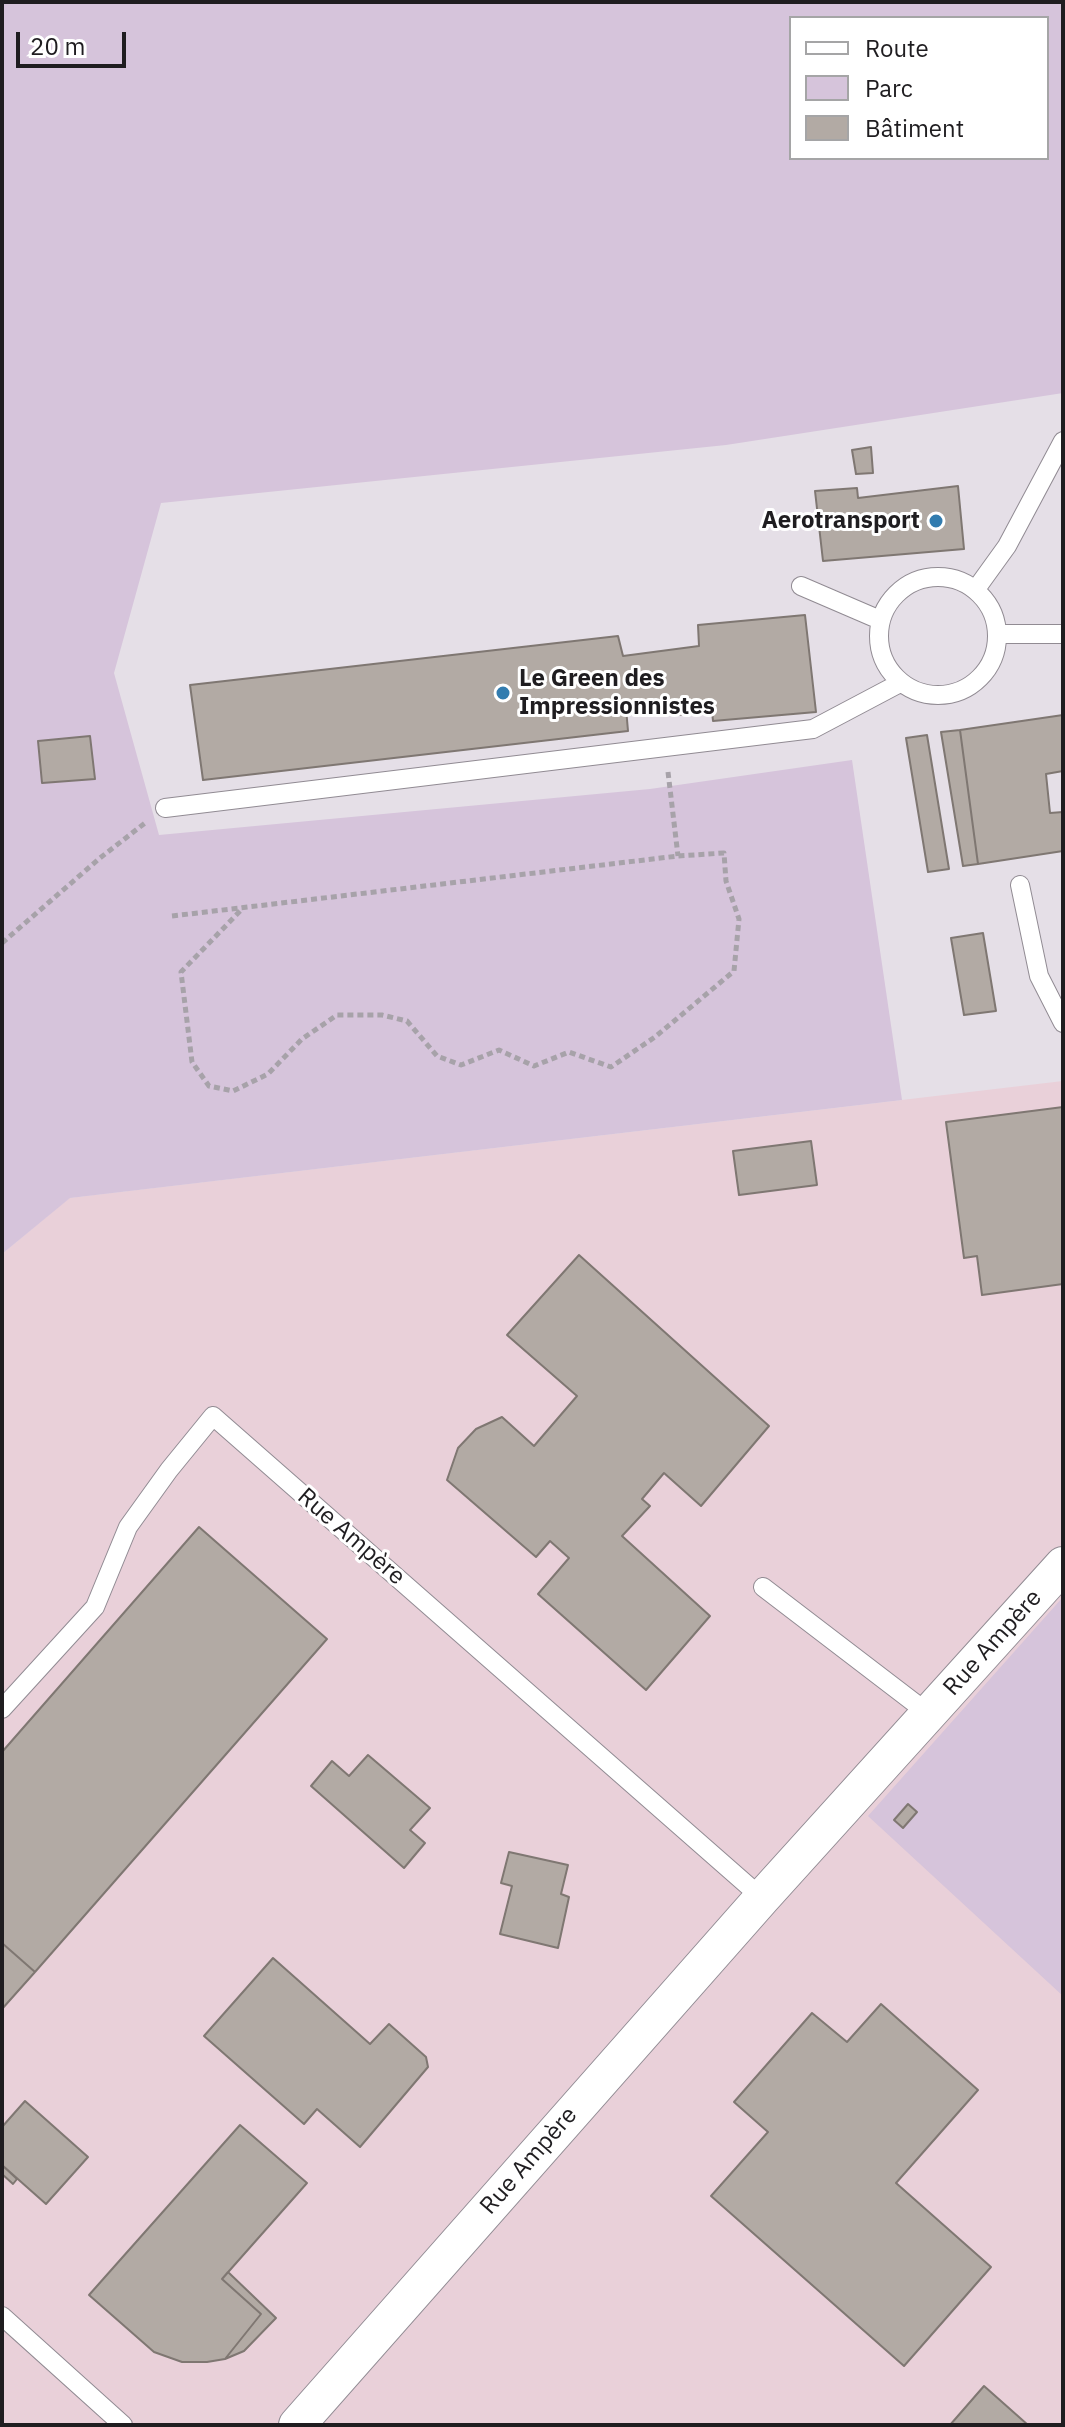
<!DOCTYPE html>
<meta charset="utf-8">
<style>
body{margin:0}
#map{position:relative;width:1065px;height:2427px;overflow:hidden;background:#e5dfe7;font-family:"IBM Plex Sans",sans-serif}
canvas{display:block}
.frame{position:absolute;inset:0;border:4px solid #1f1d20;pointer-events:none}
.legend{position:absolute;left:789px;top:16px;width:260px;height:144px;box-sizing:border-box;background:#fff;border:2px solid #a5a5a6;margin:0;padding:10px 14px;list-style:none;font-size:24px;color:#1f1d20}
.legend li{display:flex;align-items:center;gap:16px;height:40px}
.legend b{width:40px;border:2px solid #a5a5a6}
.scale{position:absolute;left:16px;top:32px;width:110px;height:36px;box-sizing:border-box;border:4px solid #1f1d20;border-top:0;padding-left:10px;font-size:24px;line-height:28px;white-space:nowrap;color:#1f1d20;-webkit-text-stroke:6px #fff;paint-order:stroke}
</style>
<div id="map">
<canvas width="1065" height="2427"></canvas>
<div class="frame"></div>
<ul class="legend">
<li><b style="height:10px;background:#fff"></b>Route</li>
<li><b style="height:22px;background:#d6c4db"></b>Parc</li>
<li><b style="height:22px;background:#b2aaa4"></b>Bâtiment</li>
</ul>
<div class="scale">20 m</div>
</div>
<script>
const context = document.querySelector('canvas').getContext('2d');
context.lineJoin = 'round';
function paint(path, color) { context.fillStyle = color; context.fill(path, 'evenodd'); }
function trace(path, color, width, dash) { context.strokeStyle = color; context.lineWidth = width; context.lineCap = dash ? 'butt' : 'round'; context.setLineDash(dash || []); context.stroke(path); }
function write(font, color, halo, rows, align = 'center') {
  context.font = font + ' "IBM Plex Sans",sans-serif'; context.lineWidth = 6; context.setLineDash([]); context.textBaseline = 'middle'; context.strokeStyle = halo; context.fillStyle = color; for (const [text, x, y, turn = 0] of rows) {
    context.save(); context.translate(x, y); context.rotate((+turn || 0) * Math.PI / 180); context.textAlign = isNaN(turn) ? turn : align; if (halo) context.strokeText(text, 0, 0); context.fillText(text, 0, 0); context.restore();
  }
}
const industrial = new Path2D(`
 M1063,1081v1344h-1061v-1171l67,-56z`);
const green = new Path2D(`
 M2,2h1061v391l-337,52 -565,58 -47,170 45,162 491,-46 202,-29 50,340 -832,98 -68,56zM791,18h256v140h-256z
 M1063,1597v399l-195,-180z`);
const building = new Path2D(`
 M871,447l2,26 -17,1 -4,-24z
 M958,486l6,63 -141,12 -8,-70 42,-3 1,10z
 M805,615l11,97 -103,9 -2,-19h-20l1,12 -16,1v-11l-50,4 2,23 -425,49 -13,-95 428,-49 5,20 76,-10 -1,-21z
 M1063,715v56l-17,3 4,39 13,-1v39l-85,13 -18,-134z
 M960,730l18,134 -15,2 -22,-134z
 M927,735l22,134 -21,3 -22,-134z
 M90,736l5,43 -53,4 -4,-42z
 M983,933l13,78 -32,4 -13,-77z
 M1063,1107v177l-81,11 -5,-39 -13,2 -18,-136z
 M811,1141l6,44 -78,10 -6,-44z
 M579,1255l190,171 -68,80 -37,-33 -22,26 8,7 -28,30 88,80 -64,74 -108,-96 31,-36 -19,-17 -14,16 -89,-77 11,-32 18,-19 26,-12 32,29 43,-50 -70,-61z
 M199,1527l128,112 -292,333 -33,-29v-191z
 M368,1755l62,53 -20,22 15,13 -21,25 -93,-82 21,-25 17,15z
 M908,1804l9,8 -14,16 -9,-8z
 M509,1852l59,13 -7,29 8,3 -11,51 -58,-14 12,-48 -11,-3z
 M2,1943l33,29 -33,37z
 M273,1958l97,86 19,-20 37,33 2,10 -68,80 -43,-38 -13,15 -100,-88z
 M881,2004l97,86 -82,93 95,84 -87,99 -193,-170 57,-64 -34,-30 78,-89 35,29z
 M25,2101l63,56 -42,47 -44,-39v-38z
 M240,2125l67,58 -85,96 39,35 -36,45 -18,3h-25l-28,-10 -65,-57z
 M2,2165l15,14 -4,5 -11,-10z
 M228,2272l48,46 -32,33 -19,8 36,-45 -39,-35z
 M984,2386l44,39h-78z`);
const path = new Path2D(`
 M668,772l10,84
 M172,916l506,-60 46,-3 2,28 13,38 -5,52 -79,66 -44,30 -42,-15 -35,14 -35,-16 -38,15 -24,-9 -30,-35 -25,-6h-45l-35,24 -34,35 -35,17 -24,-5 -17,-24 -11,-90 62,-64
 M2,943l98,-85 45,-35`);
const lane = new Path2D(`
 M879 636a59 59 0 1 1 118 0a59 59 0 1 1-118 0Z
 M801,586l79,34
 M976,589l31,-43 56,-105
 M999,634h64
 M165,808l648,-79 87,-46
 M1020,885l19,91 24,47
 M763,1587l166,127
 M2,1709l93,-102 33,-80 41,-57 44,-54 549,482
 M2,2316l121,109`);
const street = new Path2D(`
 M297,2425l465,-527 301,-333`);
const markers = [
 [936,521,8,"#327caf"],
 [503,693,8,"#327caf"]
];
const poiNames = [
 ["Aerotransport",920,521],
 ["Le Green des",519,679,"left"],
 ["Impressionnistes",519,707,"left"]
];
const streetNames = [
 ["Rue Ampère",351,1537,41],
 ["Rue Ampère",993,1643,-48],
 ["Rue Ampère",529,2161,-49]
];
paint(industrial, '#e9d0d9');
paint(green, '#d6c4db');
paint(building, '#b2aaa4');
trace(building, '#7f7772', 2);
trace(lane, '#918b93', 20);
trace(street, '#918b93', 38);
trace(path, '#a7a2a9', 5, [6, 4]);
trace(lane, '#fff', 18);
trace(street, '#fff', 36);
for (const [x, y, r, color] of markers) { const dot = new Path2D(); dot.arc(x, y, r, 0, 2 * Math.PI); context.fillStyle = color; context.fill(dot); trace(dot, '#fff', 3); }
write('bold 24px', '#1f1d20', '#fff', poiNames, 'right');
write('24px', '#1f1d20', '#fff', streetNames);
</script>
